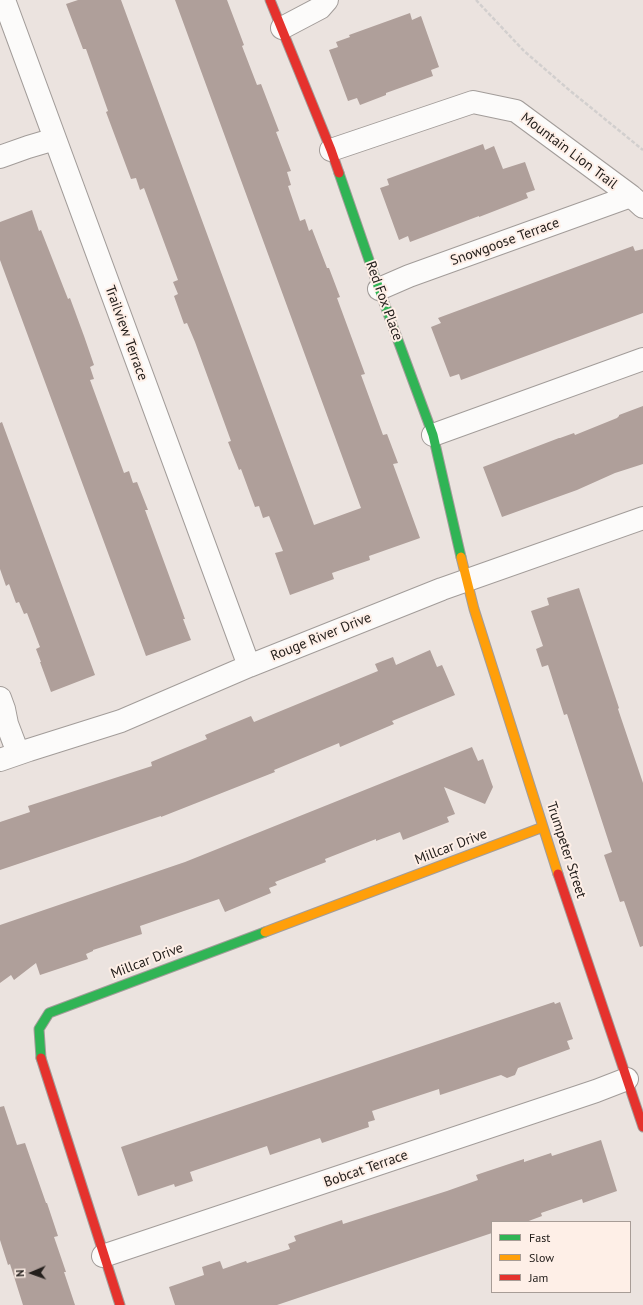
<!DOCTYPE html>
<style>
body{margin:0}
#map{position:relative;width:643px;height:1305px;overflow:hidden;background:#ebe3df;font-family:"PT Sans",sans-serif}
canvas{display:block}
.legend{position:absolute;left:491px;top:1221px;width:140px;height:72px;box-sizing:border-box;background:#feefe7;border:1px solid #a79c96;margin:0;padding:5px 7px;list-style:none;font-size:12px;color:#25201d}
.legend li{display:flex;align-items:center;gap:8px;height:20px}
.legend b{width:20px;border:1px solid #a79c96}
.north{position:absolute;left:12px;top:1253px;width:40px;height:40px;-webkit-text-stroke:3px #feefe7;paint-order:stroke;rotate:268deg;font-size:11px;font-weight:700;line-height:16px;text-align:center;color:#25201d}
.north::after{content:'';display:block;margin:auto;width:14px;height:18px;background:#25201d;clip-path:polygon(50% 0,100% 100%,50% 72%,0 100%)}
</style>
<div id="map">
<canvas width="643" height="1305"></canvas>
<ul class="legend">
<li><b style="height:5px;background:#30b455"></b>Fast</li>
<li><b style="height:5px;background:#ff9f0a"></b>Slow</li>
<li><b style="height:5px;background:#e5322d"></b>Jam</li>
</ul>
<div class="north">N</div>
</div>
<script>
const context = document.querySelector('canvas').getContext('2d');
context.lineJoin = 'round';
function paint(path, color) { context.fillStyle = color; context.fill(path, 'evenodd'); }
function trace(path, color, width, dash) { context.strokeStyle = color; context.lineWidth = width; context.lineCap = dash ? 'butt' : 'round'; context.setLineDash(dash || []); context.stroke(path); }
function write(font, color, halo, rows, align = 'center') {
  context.font = font + ' "PT Sans",sans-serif'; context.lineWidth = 4; context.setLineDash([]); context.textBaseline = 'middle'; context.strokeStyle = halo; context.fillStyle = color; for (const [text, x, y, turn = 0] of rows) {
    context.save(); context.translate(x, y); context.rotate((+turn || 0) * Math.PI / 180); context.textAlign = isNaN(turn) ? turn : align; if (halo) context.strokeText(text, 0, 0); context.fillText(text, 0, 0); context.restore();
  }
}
const building = new Path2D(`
 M78,0h43l193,525 47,-17 -186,-508h52l17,45 -2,1 15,39 4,-1 18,47 -3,1 15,39 -4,1 4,13 -3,1 12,35 5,-2 4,12 3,-2 15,39h2l11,29 -3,1 28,76 -4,1 22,60 4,-1 11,29 -5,1 27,74 -51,18 1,4 -38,13 2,6 -44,16 -15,-42 8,-2 -14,-35 -6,2 -4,-12 -4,1 -14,-38 -2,1 -11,-28 3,-1 -36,-99 -8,-19 -3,1 -10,-28 4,-2 -5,-12 5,-2 -34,-92 -4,2 -4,-12 -5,1 -25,-67 2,-1 -22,-62h-3l-17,-45z
 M410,13l2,7 9,-4 18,51 -8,3 2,6 -47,17v2l-26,10 -3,-7 -9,3 -19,-51 9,-3 -2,-5 14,-5 -1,-2z
 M483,144l2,6 9,-4 9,23 22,-7 10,28 -9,3 2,5 -49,19v-1l-69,26 -2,-6 -9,4 -19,-52 9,-3 -2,-6z
 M32,210l7,21 2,-1 27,69 2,-1 14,38 10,29 -4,2 4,12 -4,1 34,93 5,-2 4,12 4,-1 11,28h-3l40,109h-2l8,21 -45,16 -146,-396v-38z
 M633,246l2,5 8,-2v64l-182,67 -2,-6 -9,3 -19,-50 10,-4 -3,-5z
 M643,406v58l-28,9 -38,17 -75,27 -19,-50 76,-29h1l14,-5 1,2 42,-17 2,-2v-1z
 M2,422l93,253 -44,17 -11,-30h1l-5,-13 4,-2 -13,-34 -3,1 -5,-12 -3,1 -7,-19 -3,2 -6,-17v-146z
 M579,588l40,120 -1,1 25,74v163l-3,1 -16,-46 -4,1 -16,-47 8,-3 -45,-138 -3,1 -16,-50 -6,2 -6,-18 7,-3 -12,-35 18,-6 -2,-7z
 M430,650l7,17 5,-2 13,30 -63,26 2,3 -54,23 -1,-4 -65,27 1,2 -114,45v-1l-161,54v-48l30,-10 -2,-6 124,-40 -1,-4 56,-23 -2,-4 46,-19 3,6 124,-51 -3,-7 18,-7 3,8z
 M472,747l6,14 5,-2 10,28 -8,17 -41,-17 11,27 -8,3 2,5 -46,18 -3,-8 -24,9v-2l-51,20 1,3 -51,20 2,3 -8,3 2,5 -46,19 -6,-13 -79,27 2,8 -49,16v1l-7,3 2,5 -48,16 -4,-12 -22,17 -3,-5 -11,8v-58l185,-63z
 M554,1002l1,2 5,-2 13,37 -6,2 3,8 -52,19 -3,7 -8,3 -6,-3 -61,20 -1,-6 -67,22 3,9 -7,2 1,5 -47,16 -2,-5 -50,17 -3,-9 -77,26 3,9 -18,6 -1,-3 -36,12 -17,-49z
 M4,1106l13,39 8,-2 21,60h1l11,33 -4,1 12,35h-2l11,33h-52l-13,-41 -2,1 -8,-25v-133z
 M601,1140l16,51 -34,12 -1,-4 -41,14 1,3 -16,6h-34v11l-215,72h-102l-6,-18 35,-12 -2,-8 18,-6 3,8 23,-8 1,2 43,-14 -2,-5 8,-3 -2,-5 48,-16 1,4 104,-33 31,-11 -2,-5 48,-16v3l27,-9 1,3z`);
const path = new Path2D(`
 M476,0l48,51 44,38 75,61`);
const street = new Path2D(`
 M4,0l245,666
 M282,28l38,-20 7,-8
 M331,150l142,-48 43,9 115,85 12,11
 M0,157l28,-10 27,-8
 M379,289l30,-13 222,-80
 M433,435l210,-76
 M0,698l4,11 3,15 11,29
 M0,760l29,-10 92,-29 128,-55 193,-77 201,-71
 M103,1256l493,-165 31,-12`);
const fast = new Path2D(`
 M339,173l40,116 54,146 28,122
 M41,1058l-2,-29 10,-16 216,-81`);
const slow = new Path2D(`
 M461,557l13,52 84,265
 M265,932l278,-105`);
const jam = new Path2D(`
 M270,0l61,150 8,23
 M558,874l85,253
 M41,1058l79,247`);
const streetNames = [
 ["Mountain Lion Trail",569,151,37],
 ["Snowgoose Terrace",505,242,-20],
 ["Red Fox Place",384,301,70],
 ["Trailview Terrace",126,333,70],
 ["Rouge River Drive",321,637,-22],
 ["Millcar Drive",451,847,-21],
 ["Trumpeter Street",566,850,72],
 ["Millcar Drive",147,961,-21],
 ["Bobcat Terrace",366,1169,-19]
];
paint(building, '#af9f9a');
trace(street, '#a29c99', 24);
trace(fast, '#a29c99', 11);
trace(slow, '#a29c99', 11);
trace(jam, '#a29c99', 11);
trace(path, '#d2cfce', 2.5, [4, 2]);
trace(street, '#fcfbfa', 22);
trace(fast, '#30b455', 9);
trace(slow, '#ff9f0a', 9);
trace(jam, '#e5322d', 9);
write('14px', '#25201d', '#feefe7', streetNames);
</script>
